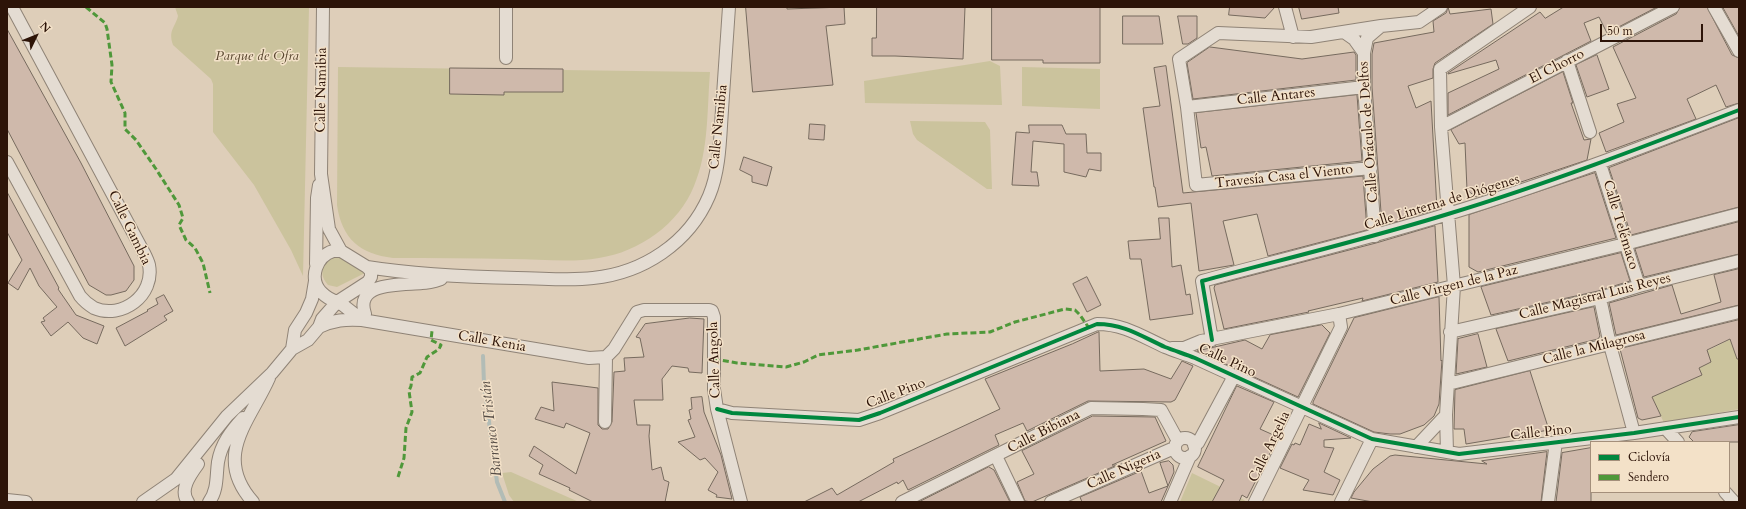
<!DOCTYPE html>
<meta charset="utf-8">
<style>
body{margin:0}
#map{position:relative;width:1746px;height:509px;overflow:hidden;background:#deceb9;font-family:Cardo,serif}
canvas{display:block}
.frame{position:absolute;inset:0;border:8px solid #2d1408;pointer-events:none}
.legend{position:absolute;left:1590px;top:441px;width:140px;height:52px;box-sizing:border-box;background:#f3e1c8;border:1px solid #a48f7b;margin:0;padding:5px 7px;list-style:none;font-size:12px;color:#2d1408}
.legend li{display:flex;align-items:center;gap:8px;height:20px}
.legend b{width:20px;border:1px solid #a48f7b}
.north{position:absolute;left:16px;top:16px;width:40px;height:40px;-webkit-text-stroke:3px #f3e1c8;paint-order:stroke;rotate:47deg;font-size:11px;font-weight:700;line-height:16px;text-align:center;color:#2d1408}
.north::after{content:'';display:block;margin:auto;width:14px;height:18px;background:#2d1408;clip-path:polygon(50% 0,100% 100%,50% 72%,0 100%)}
.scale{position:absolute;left:1600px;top:24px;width:103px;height:18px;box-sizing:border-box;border:2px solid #2d1408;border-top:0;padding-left:5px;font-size:12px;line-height:14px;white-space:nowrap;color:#2d1408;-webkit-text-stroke:3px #f3e1c8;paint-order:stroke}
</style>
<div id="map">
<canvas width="1746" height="509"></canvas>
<div class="frame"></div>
<ul class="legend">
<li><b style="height:5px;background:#00873e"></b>Ciclovía</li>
<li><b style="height:5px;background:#4f983a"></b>Sendero</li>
</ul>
<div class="north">N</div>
<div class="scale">50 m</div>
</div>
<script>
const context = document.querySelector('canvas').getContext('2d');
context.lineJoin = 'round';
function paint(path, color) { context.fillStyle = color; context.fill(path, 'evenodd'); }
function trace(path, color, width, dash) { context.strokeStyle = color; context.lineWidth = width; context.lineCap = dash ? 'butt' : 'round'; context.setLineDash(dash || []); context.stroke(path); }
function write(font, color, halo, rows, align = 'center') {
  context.font = font + ' Cardo,serif'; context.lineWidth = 3; context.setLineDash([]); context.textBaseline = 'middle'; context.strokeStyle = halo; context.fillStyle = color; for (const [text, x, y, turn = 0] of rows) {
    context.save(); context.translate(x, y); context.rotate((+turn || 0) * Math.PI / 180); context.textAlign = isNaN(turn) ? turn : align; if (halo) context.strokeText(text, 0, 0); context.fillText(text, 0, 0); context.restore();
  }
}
const green = new Path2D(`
 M175,7h134l-6,269 -12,-26 -37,-65 -41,-53v-48l-2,-5 -38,-34c-5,-15 2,-17 5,-29z
 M990,61l10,5 2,39 -137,-2 -1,-22z
 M338,67l372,5c-3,37 -1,79 -16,114 -15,38 -55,66 -95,72 -28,5 -59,1 -88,1 -39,-1 -79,-1 -118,-1 -33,-4 -51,-19 -56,-53z
 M1022,67l78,2v40l-78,-3z
 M910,121l75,1 5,8 2,59h-5l-70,-49 -4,-6z
 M334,257l11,2 20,14 -28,14 -9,-2c-7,-8 -7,-14 -3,-23z
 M1739,335v74l-75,14 -19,-41z
 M511,472l68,30h-65l-5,-7 -7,-22z
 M1192,473l41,20 14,9h-67z`);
const stream = new Path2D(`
 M483,356l1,28 13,98 8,20`);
const building = new Path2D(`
 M746,7h41v2l57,-2 1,17 -19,2 7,59 -80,7z
 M877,7h88l-2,52 -68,-3h-23v-18h4z
 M992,7h108v56h-57v-3h-51z
 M1230,7h45l-10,11 -36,-3z
 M1299,7h39l1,6 -37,6z
 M1448,7l2,7 41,-5 2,15 -58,39 -2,6v9l-25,8 8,22 15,-7 6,108 -55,17 -10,-139v-33l2,-11 60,-11 -1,-11 13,-8z
 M1564,7h93l-50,26 -8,-16 -15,6 7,18 -143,74v-22l51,-24 -3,-9 -48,14v-1l92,-61 5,6z
 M1680,7h27l25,48 7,3v45l-13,4 -10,-22 -29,14 9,20 -90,33 -7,-19 25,-11 -7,-18 19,-6 -23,-51 63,-33z
 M1723,7h16v29z
 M1123,16h36l4,28h-40z
 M1178,16h19v22l-9,6h-5z
 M7,29l74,134 53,103v14l-8,11 -15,4h-5l-17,-10 -82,-156z
 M1210,47l92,12 52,-7 2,3v25l-163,19 -6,-36z
 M1597,55l12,34 -22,8 -11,-32z
 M1166,66l17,127 180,-17 4,54 -99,26 -11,-42 -34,7 11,44 -35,6 -8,-68 -33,4 -3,-20h-1l-11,-79 17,-2 -6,-38z
 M450,68l113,1v23h-59v3l-54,-1z
 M1563,72l10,31h-2l13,37 7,-1 -4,21 -111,37 -9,-7 -2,-47 -6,1 -8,-14z
 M1357,95l5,66 -150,15 -6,-29 -5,1 -5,-35z
 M1739,118v89l-108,28 -22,-67z
 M810,124l15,1 -1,15 -15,-1z
 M1029,125h33l4,9h20l1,19h14v18l-12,-2 -3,8 -22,-5v-28l-31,-3 -2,31h6l2,14 -27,-1 4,-53 13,1z
 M744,157l28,10 -5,19 -15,-4v-6l-12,-6z
 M1595,173l21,65 -138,34 -9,-5v-52z
 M7,192l52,96 -1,1 18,26 28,11 -7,18 -14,-6 -15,-16 -17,14 -10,-14 4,-1 -2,-3 14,-11 -18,-21 -9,-18 -12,22 -10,-7 14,-23 -15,-28z
 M1159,218h10l3,49 9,-2 5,30 4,-1 3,20 -43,6 -9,-61h-11l-2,-18 32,-2z
 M1739,222v32l-95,23 -9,-28z
 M1435,226l3,56 -76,19 1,-3 -55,13 1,1 -85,17 -10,-41 1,-3 161,-42z
 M1621,253l9,28 -32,10 -107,24 -10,-28z
 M1739,269v36l-123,30 -7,-32 63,-18 9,29 40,-12 -7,-27z
 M1087,277l14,28 -14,7 -14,-28z
 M164,295l9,16 -9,5 3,4 -42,26 -9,-18 32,-17 -1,-1 11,-6 -2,-5z
 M1439,297l2,64 1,-1 -3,44 -5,12 -10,9 -24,9h-10l-16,-2 -61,-28v-2l41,-84z
 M1594,307l6,29 -2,3 -90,22 -12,-32z
 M690,318l14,1 -2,54 -13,-1 -1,-4 -16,-2 -10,13 1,21h-29l3,25h13l-1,11 3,34 9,-3 3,13 5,2 -4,20h-72l-24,-12 1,-2 -31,-14 4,-9 -14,-9 5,-10 42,28 14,-41 -24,-10 -2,5 -29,-9 6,-12 13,4 -2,-29 46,6v37l4,4h6l4,-7 2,-50 11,-1 -1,-13 20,-1 -4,-19 -4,-1 9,-13z
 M1739,320v39h-2l-7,-20 -23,11 4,12 -12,6 3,7 -50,22 9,19 -19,4 -4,-2 -18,-69z
 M1322,325l8,8 -32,64 -101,-46 48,-11 17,9 8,-14z
 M1099,332l1,39 44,-2 27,10 11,-18 11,5 -18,34 -4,2 -83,-1 -61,30 -4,-8 -28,12 4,10 -91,45 -5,-10 -5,4 -1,-2 -39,20h-54l28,-14 5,7 57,-33 -1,-3 107,-50 -15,-30 87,-35z
 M1478,334l9,33 -31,7 2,-35z
 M1530,371l19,59 -83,14 -2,-15h-10l1,-39z
 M1237,386l37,16 -14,27 18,8 -31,61 -5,-3 -3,7h-27l12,-22 -26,-13z
 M702,397l2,15 17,43 11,44 -16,-2 1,-2 -9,-5 10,-18 -13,-14 -5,2 -22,-18 17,-5 -7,-17 3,-1 -2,-9 3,-1 -1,-11z
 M1093,416l62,1 11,24 -54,24h5l-85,37 -7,-1 -8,-19 17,-8 -12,-23z
 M1319,423l32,15 -27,2v7l10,1 -10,24 16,8 -7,15 -30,-5 6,-10 -29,-12 12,-24 2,1 1,-2 5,2 9,-21 12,5z
 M1739,425v17h-45l-5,-5 3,-5z
 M1591,448v54h-35l6,-49z
 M1547,452l-6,50h-168l-22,-4 3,-6 19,-23 17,-13 5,-1 92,9 -5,-3z
 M1169,461l4,4 1,7 -6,14 -7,16h-79l-2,-5 61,-26 8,22 19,-7 -8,-23z
 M989,467l5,3 16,32h-91z`);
const street = new Path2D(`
 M323,7l-2,167 8,55 12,22
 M1285,7l8,30
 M1714,7l25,44
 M1344,32l10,7 10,14
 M506,58v-51
 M1567,61l23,71
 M1187,107l177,-20
 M1441,127l232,-120
 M7,162l73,134c4,5 9,9 14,12 28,12 61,-13 55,-43 -1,-4 -3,-8 -5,-12l-132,-246
 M1600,164l39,122
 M1371,168l-175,17 -9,-78 -8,-48 39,-26 93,4 70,-11 38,-4 22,-15
 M1375,236l-11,-149v-34l3,-15 14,-12
 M333,251h8l26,16 4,4v6l-3,5 -31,20c-6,-2 -11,-5 -16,-10 -13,-14 -4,-36 12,-41z
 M316,264l1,-66 2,-13
 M367,267c50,8 99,10 150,11 25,0 52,3 76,0 50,-5 96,-35 116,-82 11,-26 11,-58 13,-86 2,-34 5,-69 7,-103
 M1600,298l10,47 24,88
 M339,302l23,18
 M365,314c-11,-33 38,-29 57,-31 6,0 13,-2 19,-4
 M319,327c15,-7 26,-8 43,-7l227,38 17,-1
 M1450,332l150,-34 39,-12 100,-25
 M1212,340l-10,-59c82,-22 165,-42 246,-67 99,-30 195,-67 291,-104
 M1172,348h12l17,-7 138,-27 286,-70 114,-30
 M292,349l3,-19 11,-17 6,-14 3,-18
 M1448,384l291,-72
 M717,409l15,4 127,7 21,-7 217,-89c27,0 44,12 68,23 10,4 20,7 30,11l177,81 87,15 175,-21 105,-16
 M605,422l1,-65 8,-8 23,-37 7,-2h65l3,1 2,6v72l3,20 24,93
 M1666,429l12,13
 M1175 448a10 10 0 1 1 20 0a10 10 0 1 1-20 0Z
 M1194,445l4,-2 36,-67
 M1416,447l30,-32
 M1447,452l-1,-37 8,-129 -13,-159 -1,-58 90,-62
 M996,456l22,46
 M1725,492l9,10
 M7,500l19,2
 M143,502l33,-23 51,-63 45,-43 20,-24 16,-9 11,-13 3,-8 15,-17
 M188,502c-9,-12 2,-27 10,-38
 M209,502c9,-12 7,-26 9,-40 3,-18 13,-31 25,-44
 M253,502c-41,-46 -3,-81 16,-124
 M902,502l189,-94 52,1 18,1 17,31
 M1051,502l123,-54
 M1170,502l20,-46
 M1255,502l86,-175 -2,-13
 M1341,502l31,-63
 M1548,502l8,-60`);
const quiet = new Path2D(`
 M86,7l19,16 2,6 5,36 -1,17 14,31v16l11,11 20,29 23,36 4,13 -4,7 7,15 9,8 8,15 7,30
 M714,359l23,4 49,4 18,-5 14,-7 40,-5 89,-16 43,-2 25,-10 50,-13 10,1 5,5 9,13
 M398,477l6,-19 2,-30 6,-16 -3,-21 2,-5 1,-9 8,-4 7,-16 12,-8 2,-4 -10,-5 1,-9`);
const cycleway = new Path2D(`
 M1212,340l-10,-59c82,-22 165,-42 246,-67 99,-30 195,-67 291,-104
 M717,409l15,4 127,7 21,-7 217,-89c27,0 44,12 68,23 10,4 20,7 30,11l177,81 87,15 175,-21 105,-16`);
const parkNames = [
 ["Parque de Ofra",257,57]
];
const streetNames = [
 ["El Chorro",1557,67,-27],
 ["Calle Namibia",322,90,-89],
 ["Calle Antares",1276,97,-6],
 ["Calle Namibia",719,127,-84],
 ["Calle Oráculo de Delfos",1369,132,-94],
 ["Travesía Casa el Viento",1284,177,-6],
 ["Calle Linterna de Diógenes",1442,203,-17],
 ["Calle Telémaco",1620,225,73],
 ["Calle Gambia",129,228,64],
 ["Calle Virgen de la Paz",1454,286,-14],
 ["Calle Magistral Luis Reyes",1595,297,-14],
 ["Calle Kenia",492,342,10],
 ["Calle la Milagrosa",1594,348,-14],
 ["Calle Angola",715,360,-92],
 ["Calle Pino",1227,361,25],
 ["Calle Pino",896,394,-21],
 ["Calle Bibiana",1044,432,-27],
 ["Calle Pino",1541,433,-6],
 ["Calle Argelia",1270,447,-64],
 ["Calle Nigeria",1124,470,-24]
];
const waterNames = [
 ["Barranco Tristán",492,429,-97]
];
paint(green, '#cbc39d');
trace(stream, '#b2bcb6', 4);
paint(building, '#cfb9ab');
trace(building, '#766a5e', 1);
trace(street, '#8f8376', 14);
trace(street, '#e4dcd2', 12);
trace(quiet, '#4f983a', 3, [6, 3]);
trace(cycleway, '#00873e', 4);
write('italic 14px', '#58462e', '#f3e1c8', parkNames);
write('14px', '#2d1408', '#f3e1c8', streetNames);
write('italic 15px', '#554c45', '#f3e1c8', waterNames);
</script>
